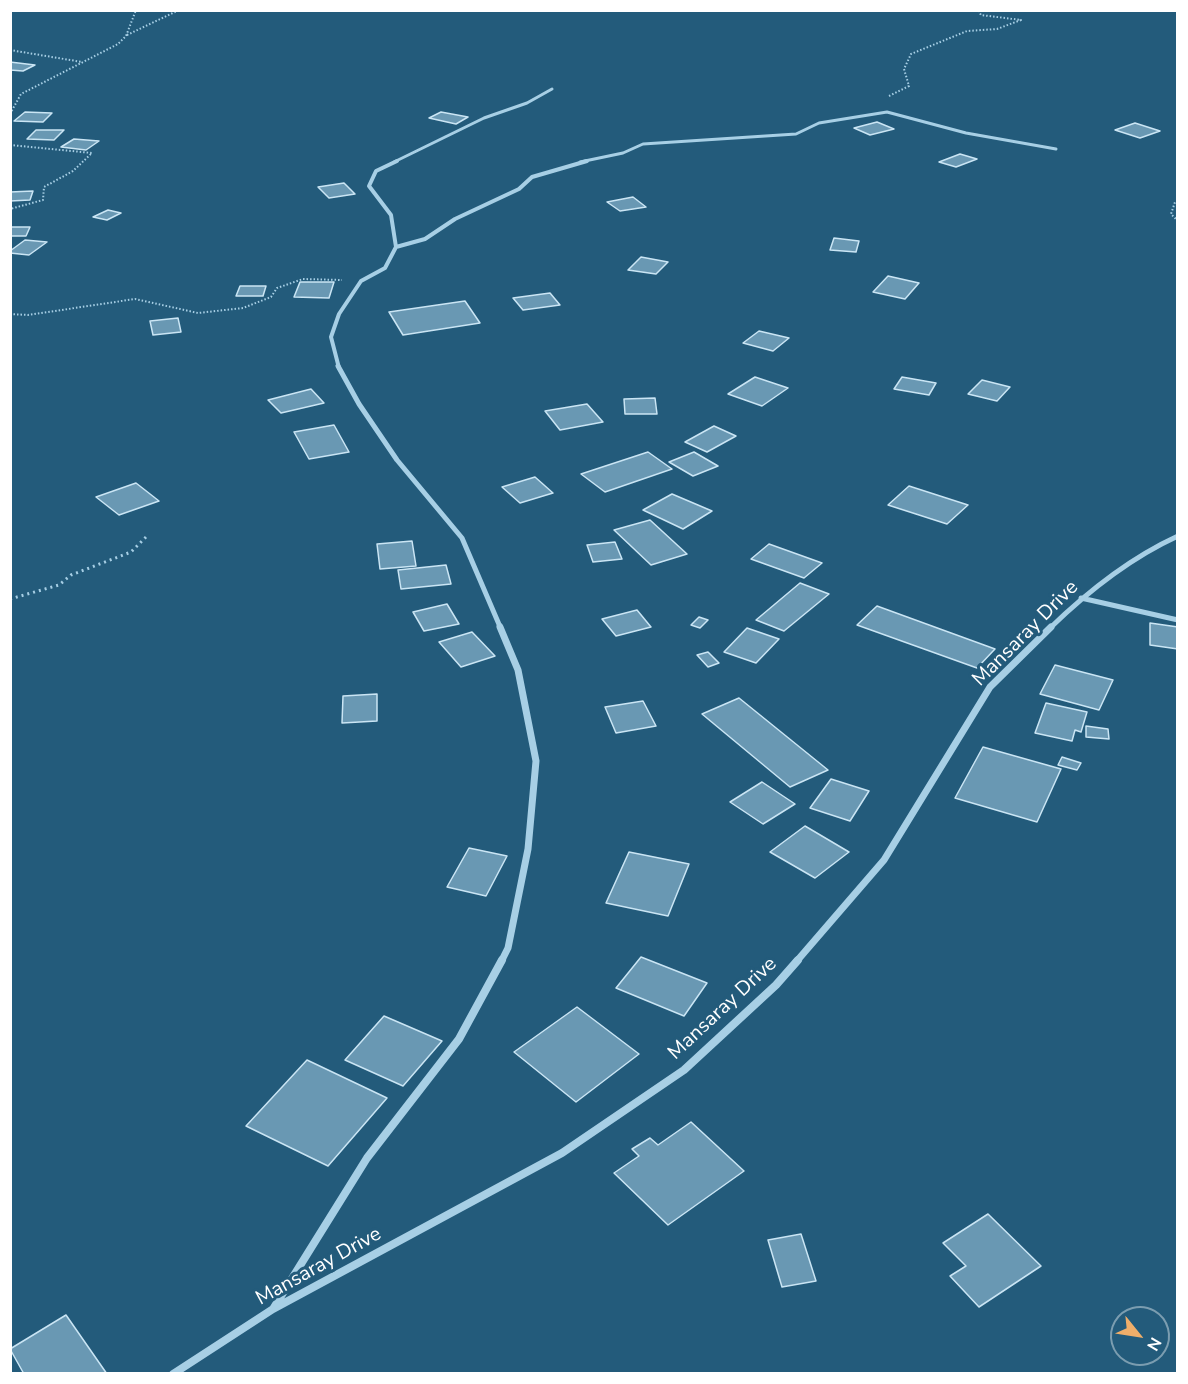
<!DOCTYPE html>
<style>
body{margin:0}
#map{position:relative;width:1188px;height:1384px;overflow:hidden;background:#235b7b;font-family:"Nunito Sans",sans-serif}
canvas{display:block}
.frame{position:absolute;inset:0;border:12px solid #fff;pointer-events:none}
.north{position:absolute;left:1110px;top:1306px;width:60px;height:60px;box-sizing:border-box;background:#235b7b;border:2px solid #7b9db0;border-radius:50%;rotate:120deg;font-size:16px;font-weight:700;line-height:24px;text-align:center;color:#fff}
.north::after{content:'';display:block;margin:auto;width:21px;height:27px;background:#efae6a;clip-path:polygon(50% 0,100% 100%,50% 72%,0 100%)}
</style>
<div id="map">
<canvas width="1188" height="1384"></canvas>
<div class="frame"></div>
<div class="north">N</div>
</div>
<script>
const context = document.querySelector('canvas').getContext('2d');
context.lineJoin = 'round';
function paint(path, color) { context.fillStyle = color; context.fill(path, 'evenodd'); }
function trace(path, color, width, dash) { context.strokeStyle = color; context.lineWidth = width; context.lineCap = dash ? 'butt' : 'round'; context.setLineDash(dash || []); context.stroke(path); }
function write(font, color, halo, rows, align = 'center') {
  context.font = font + ' "Nunito Sans",sans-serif'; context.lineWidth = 6; context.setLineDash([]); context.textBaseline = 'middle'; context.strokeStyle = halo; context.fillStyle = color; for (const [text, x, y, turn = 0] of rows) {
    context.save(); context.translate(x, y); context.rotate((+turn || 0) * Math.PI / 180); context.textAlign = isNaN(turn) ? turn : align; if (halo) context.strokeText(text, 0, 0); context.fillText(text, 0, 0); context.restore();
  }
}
const building = new Path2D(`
 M10,62l25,3 -12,6 -13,-1z
 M25,112l27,1 -9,9 -29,-1z
 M441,112l27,5 -12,7 -27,-6z
 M877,122l17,7 -24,6 -16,-7z
 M1135,123l25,8 -20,7 -25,-8z
 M36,130h28l-10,10 -27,-1z
 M74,139l25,2 -13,9 -25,-3z
 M960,154l17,5 -21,8 -17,-5z
 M344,183l11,11 -26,4 -11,-11z
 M33,191l-3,9 -20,1v-9z
 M633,197l13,10 -26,4 -13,-9z
 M108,210l13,3 -14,7 -14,-3z
 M10,227h20l-4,9h-16z
 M834,238l25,3 -3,11 -26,-2z
 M25,240l22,2 -18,13 -19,-2v-2z
 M641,257l27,5 -12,12 -28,-4z
 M888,276l31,7 -14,16 -32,-7z
 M300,282h34l-5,16 -35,-1z
 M240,286h26l-3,10h-27z
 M550,293l10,12 -37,5 -10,-12z
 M465,301l15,22 -77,12 -14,-23z
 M178,318l3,14 -28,3 -3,-14z
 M759,331l30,7 -16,13 -30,-8z
 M755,377l33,11 -26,18 -34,-12z
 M902,377l34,6 -7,12 -35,-6z
 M982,380l28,7 -13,14 -29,-7z
 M311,389l13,14 -43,10 -13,-13z
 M655,398l2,16h-32l-1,-15z
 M587,404l16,18 -43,8 -15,-19z
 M334,425l15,27 -40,7 -15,-27z
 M714,426l22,10 -29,16 -22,-10z
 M648,452l24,17 -67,23 -24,-18z
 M694,452l24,14 -25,10 -24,-14z
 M535,477l18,16 -33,10 -18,-16z
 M136,483l23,18 -40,14 -23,-18z
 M909,486l59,19 -21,19 -59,-19z
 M672,494l40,17 -29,18 -40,-19z
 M650,520l37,34 -36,11 -37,-35z
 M412,541l4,25 -36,3 -3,-25z
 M615,542l7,17 -29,3 -6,-17z
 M769,544l53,19 -18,15 -53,-19z
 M446,565l5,19 -50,5 -3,-19z
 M800,583l29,11 -45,37 -28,-11z
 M447,604l12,20 -35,7 -11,-19z
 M877,606l118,43 -18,19 -120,-43z
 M637,610l14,17 -35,9 -14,-17z
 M699,617l9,3 -8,8 -9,-3z
 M1150,623l28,4v22l-28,-4z
 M747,628l32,11 -23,24 -32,-11z
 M472,632l23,24 -34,11 -22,-25z
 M708,652l11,11 -11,4 -11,-12z
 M1055,665l58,15 -14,30 -59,-16z
 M377,694v27l-35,2 1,-27z
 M739,698l89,72 -38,17 -88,-73z
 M643,701l13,25 -40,7 -11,-26z
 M1046,703l41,9 -6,20 -6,-2 -3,11 -37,-8z
 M1086,726l22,3 1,10 -23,-2z
 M983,747l78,22 -24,53 -82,-24z
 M1062,757l19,6 -4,7 -19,-5z
 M831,779l38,12 -19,30 -40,-13z
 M762,782l33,22 -32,20 -33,-22z
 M805,826l44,26 -34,26 -45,-26z
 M469,848l38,8 -21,40 -39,-9z
 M629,852l60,12 -21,52 -62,-13z
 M641,957l66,26 -23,33 -68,-28z
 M577,1007l62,47 -63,48 -62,-50z
 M384,1016l58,25 -39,45 -58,-26z
 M307,1060l80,38 -59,68 -82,-40z
 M691,1122l53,49 -76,54 -54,-52 25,-17 -7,-7 18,-11 8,7z
 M988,1214l53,52 -62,41 -29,-31 16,-10 -23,-23z
 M801,1234l15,47 -34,6 -14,-47z
 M66,1315l41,59h-83l-14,-25z`);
const pathFar1 = new Path2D(`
 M127,35l52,-25
 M10,50l72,12
 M889,96l20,-10 -5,-17 7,-15 56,-23 30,-2 24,-9 -40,-5 -3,-5
 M10,114l11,-20 97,-50 8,-8 10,-26
 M10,145l82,8 -19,18 -29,16 -1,13 -33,9
 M1178,201l-3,1 -4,12 7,7
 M10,314l18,1 107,-16 63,14 45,-5 28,-11 6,-9 26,-9 39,1`);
const path = new Path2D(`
 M10,599l49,-14 12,-10 60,-23 16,-16`);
const streetFar4 = new Path2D(`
 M394,162l90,-44 43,-15 25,-14
 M580,162l43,-9 20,-9 153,-10 23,-11 68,-11 79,21 90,16`);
const streetFar3 = new Path2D(`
 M396,247l-5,-32 -22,-29 7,-15 21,-10
 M339,368l-8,-31 8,-23 22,-33 24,-13 11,-21 29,-8 30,-20 64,-30 13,-12 55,-16`);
const streetFar2 = new Path2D(`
 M338,366l21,38 38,56 65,78 39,91
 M1081,598l97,22
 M1049,629c38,-37 81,-71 129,-93`);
const streetFar1 = new Path2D(`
 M500,627l18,43 18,91 -8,88 -20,99 -7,14
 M796,962l88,-102 106,-173 61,-60`);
const street = new Path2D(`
 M273,1309l94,-151 92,-119 43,-79
 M173,1374l100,-65 289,-156 122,-83 92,-85 22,-25`);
const nearStreetnames = [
 ["Mansaray Drive",1026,634,-45],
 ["Mansaray Drive",723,1009,-43],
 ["Mansaray Drive",319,1267,-29]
];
paint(building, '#6998b3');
trace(building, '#cae5f4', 1.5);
trace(pathFar1, '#a7cfe5', 2, [1.5, 2]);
trace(path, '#a7cfe5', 3, [2, 4]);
trace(streetFar4, '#a7cfe5', 3);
trace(streetFar3, '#a7cfe5', 4);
trace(streetFar2, '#a7cfe5', 5);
trace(streetFar1, '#a7cfe5', 7);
trace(street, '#a7cfe5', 8);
write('20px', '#fff', '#235b7b', nearStreetnames);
</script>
